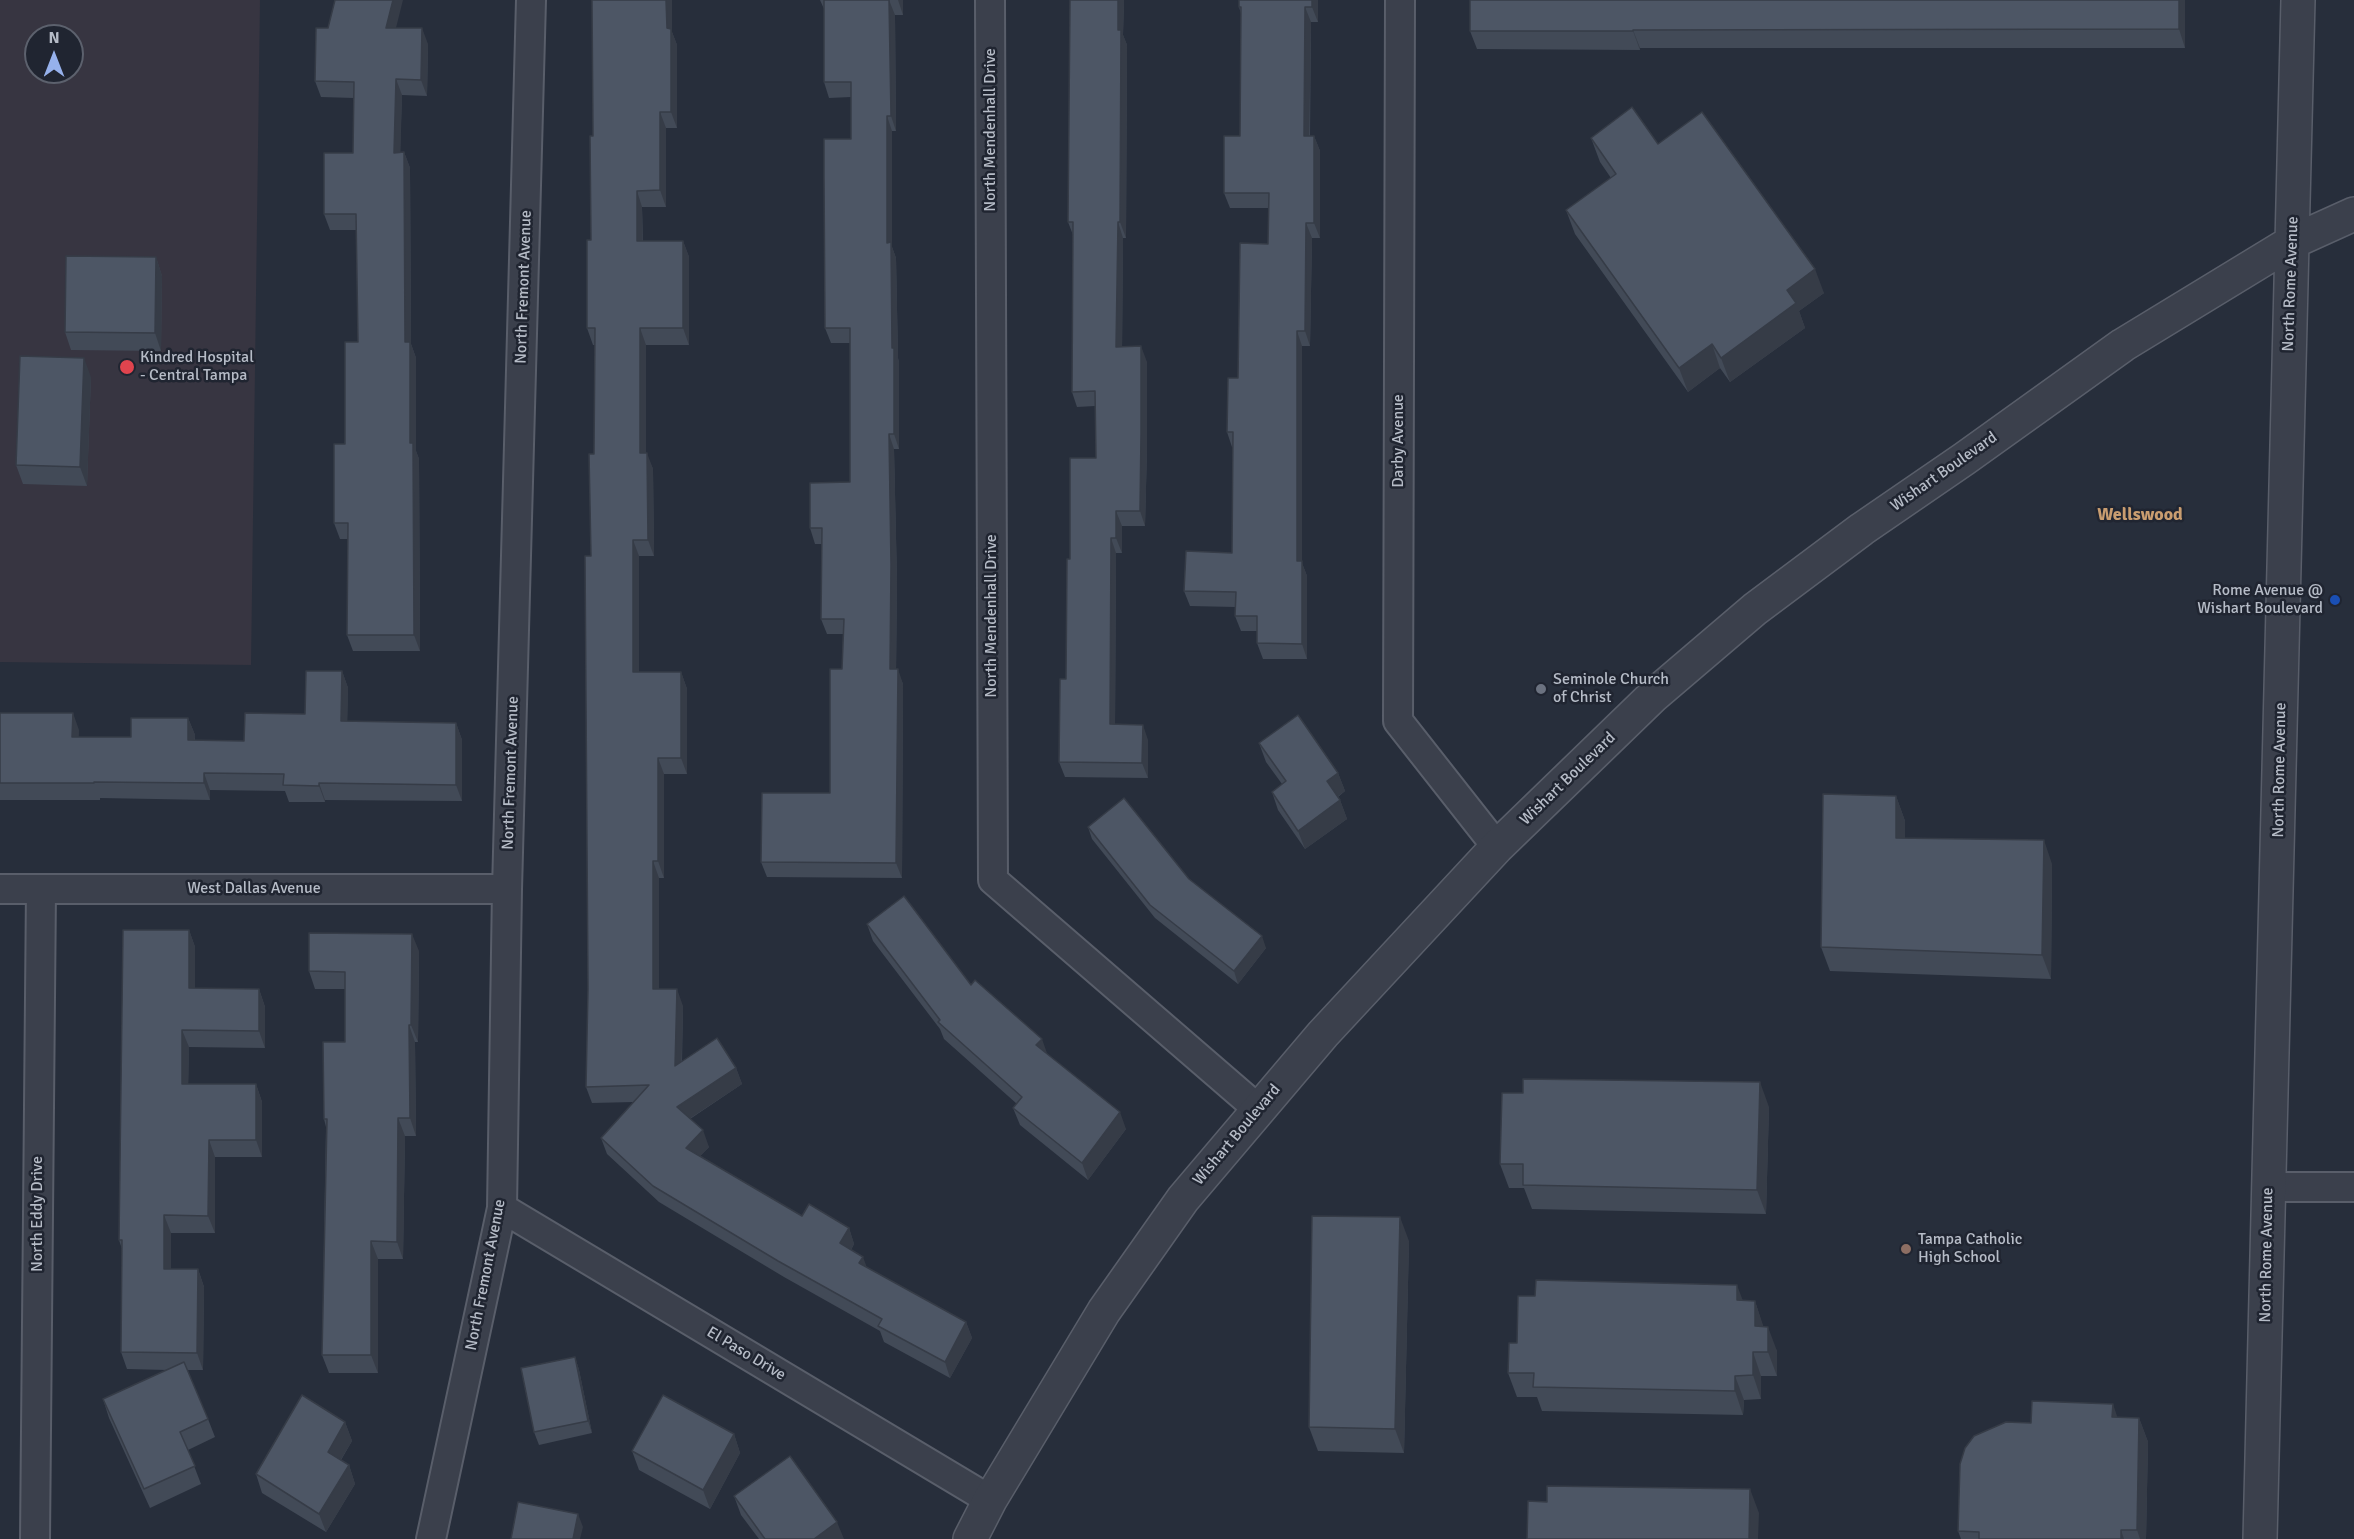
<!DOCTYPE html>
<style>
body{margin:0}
#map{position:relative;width:2354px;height:1539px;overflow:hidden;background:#272e3b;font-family:Signika,sans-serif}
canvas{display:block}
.north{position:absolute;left:24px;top:24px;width:60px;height:60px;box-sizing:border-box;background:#202531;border:2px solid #5c616d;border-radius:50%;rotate:0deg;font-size:16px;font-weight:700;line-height:24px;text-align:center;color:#b6bcc7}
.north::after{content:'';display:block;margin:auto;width:21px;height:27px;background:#96b1ec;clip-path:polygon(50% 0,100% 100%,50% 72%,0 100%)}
</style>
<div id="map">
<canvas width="2354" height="1539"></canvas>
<div class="north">N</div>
</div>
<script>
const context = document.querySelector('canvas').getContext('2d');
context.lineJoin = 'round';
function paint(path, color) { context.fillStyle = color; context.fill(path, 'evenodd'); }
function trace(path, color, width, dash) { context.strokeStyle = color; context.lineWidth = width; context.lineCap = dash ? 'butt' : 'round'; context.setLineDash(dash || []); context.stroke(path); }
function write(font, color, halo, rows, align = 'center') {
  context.font = font + ' Signika,sans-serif'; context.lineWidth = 5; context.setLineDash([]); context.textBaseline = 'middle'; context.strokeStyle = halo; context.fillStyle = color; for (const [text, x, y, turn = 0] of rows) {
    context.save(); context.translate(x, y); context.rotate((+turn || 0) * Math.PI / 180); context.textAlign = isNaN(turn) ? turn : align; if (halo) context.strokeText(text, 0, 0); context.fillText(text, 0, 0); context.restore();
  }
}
const medical = new Path2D(`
 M0,0h260l-9,665 -251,-3zM36,36h36v36h-36z`);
const minor = new Path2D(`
 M990,0l3,880 265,229
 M1400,0l-2,721 99,126
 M0,889h507
 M2268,1187h86
 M502,1208l488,292
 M35,1539l6,-650
 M431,1539l71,-331 5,-319 24,-889`);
const tertiary = new Path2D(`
 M970,1539l20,-39 114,-189 79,-112 140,-165 174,-187 156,-151 102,-87 107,-80 102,-70 159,-114 169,-103 62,-28
 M2260,1539l38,-1539`);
const wall = new Path2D(`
 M592,0h80v32l5,13v83h-11v79h-24l1,34h40l6,16v88h-43v108l7,16 1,87h-15v116h42l6,17v85h-23v104h-5v111l24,17 -1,56 54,6 6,16 -52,35 19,28 -9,9 102,60 47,12 5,16 -3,6 16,18 99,54 6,16 -22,40 -66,-36 -4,-11 -96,-54 -125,-75 -52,-48 -6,-16 33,-36 -42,1 -6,-16 2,-98 3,-433 3,-102 1,-109h-2l-6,-17 4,-88 2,-104z
 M820,0h83v15h-8l1,116h-4v116l4,11 2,100 1,5v86h-5l3,132 -1,88 7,15 -1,194 -135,-1 -6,-15 69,-69 12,-124 1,-35h-16l-6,-15 1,-75h-7l-5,-16 40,-46v-139h-19l-6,-15 26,-189v-42l-22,1 -5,-16v-73z
 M1070,0h54l-1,35 4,10 -1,193h-3l-1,109 25,15v87l-2,77h-23v27h-6l-1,171 33,16v38l-83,-1 -6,-15 7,-83 4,-120 26,-101 -1,-52 -18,1 -5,-15 1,-157 -5,-13z
 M1318,0v22h-7l-1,114h4l6,15v87h-8l-2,108h-8v217l5,13v83h-44l-6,-16v-12h-16l-6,-15v-9l-45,-1 -6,-15 48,-38 1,-106h-1l-5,-15 41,-188 1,-36h-39l-6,-15 16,-57 1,-122 -2,-7z
 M2185,0v48h-545v2l-163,-1 -7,-18z
 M396,28l32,16 -1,52 -25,-1 -2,57h4l6,16 1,176 5,14v93l3,8 1,192h-67l-6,-16 1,-96h-8l-6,-16 24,-181 -2,-112h-26l-6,-16 29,-61 1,-55 -33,-1 -6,-16z
 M1591,138l67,6 166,149 -25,18 6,17 -75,54 -10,-14 -32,24 -113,-158 -9,-24 45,-32 -11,-16z
 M156,257l6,19 -1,75 -90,-1 -6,-18z
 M91,377l-4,109 -64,-2 -7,-19z
 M342,671l6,17 -1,34 109,1 6,17v61l-137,-1v2h-36l-4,-11 -75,-1v10l-110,-2v2h-100v-87l79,17 -1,7h53l57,-19 7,17v5l49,1 61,-27z
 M1259,743l79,30 7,18 -7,6 2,3 7,19 -42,30 -27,-39 -6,-18 10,-8 -16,-22z
 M1896,796l9,25v17l147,26 -1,115 -221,-8 -9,-24z
 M1088,827l101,52 77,69 -28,36 -83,-66 -63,-79z
 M867,924l104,61 76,69 79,75 -38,51 -68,-55 -7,-17 4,-4 -73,-65 -4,-10 -67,-88z
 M189,930l6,17v41l64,1 6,18v41l-76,-1 -1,37h68l6,18v55h-47v76h-44v36h27l6,18 -1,83h-16l21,49 7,18 -27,13 13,34 -51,24 -41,-90 -6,-19 64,-29 -40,-1 -6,-17 1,-103 -3,-9z
 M419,951l-1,91h-3l1,94h-11l-2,123h-25v114h-49l-7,-18 4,-228 -2,-8 21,-77v-53h-30l-6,-18z
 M1769,1107l-3,107 -234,-5 -8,-21h-15l-9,-24z
 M1409,1241l-5,212 -86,-2 -9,-24z
 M1743,1301h12l8,26 14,24v25h-16v23l-17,1 -1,15 -201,-4 -5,-14h-20l-9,-24 9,-30z
 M575,1357l4,13 13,63 -53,12 -5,-13z
 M2118,1417l21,1 9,24 -2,97h-185l-3,-8 73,-108z
 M345,1422l7,19 -11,19 8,5 6,19 -29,48 -64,-39 -6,-19z
 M734,1434l6,19 -30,56 -71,-39 -7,-19z
 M734,1496l110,43h-85l-18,-24z`);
const shadedWall = new Path2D(`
 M393,0h10l-11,44 -6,-16z
 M666,0h6v32l5,13v83l-6,-16 -4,-84z
 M889,0l6,15 1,116 -5,-15z
 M898,0h5v15z
 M1118,0h6l-1,35 4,10 -1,193 -6,-16z
 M1312,0h6v22l-6,-15z
 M2179,0h6v48l-6,-19z
 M1305,7l6,15 -2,129 -5,-15z
 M422,28l6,16 -1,52 -6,-16z
 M1633,30l7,18v2l-7,-19z
 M396,79l6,16 -2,74 -6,-16z
 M660,112l6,16v79l-6,-17z
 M887,116l5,15v116l4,11 2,100 1,5v86l-5,-15 -2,-86 -5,-105z
 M1314,136l6,15v87l-6,-15z
 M404,152l6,16 1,176 5,14v93l3,8 1,192 -6,-16 -9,-293z
 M637,191l5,16 1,50 -6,-16z
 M1118,222l5,16 -1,124 -6,-15z
 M1306,223l6,15 -2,108 -5,-15z
 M683,241l6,16v88l-6,-17z
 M156,257l6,19 -1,75 -6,-18z
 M1815,269l9,24 -25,18 6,17 -75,54 -9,-24 66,-68z
 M640,328l6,17v124l-6,-16z
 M1297,331l5,15v217l5,13v83l-5,-15 -5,-83z
 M1712,344l8,24 -32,24 -9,-24z
 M1141,346l6,16v87l-2,77 -5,-15z
 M84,358l7,19 -4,109 -7,-19z
 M889,434l5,15 3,132 -1,103 -6,-15z
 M647,453l6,16 1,87 -6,-16z
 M1116,511l6,15v27l-6,-15z
 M1111,538l5,15 -1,186 -5,-15z
 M633,540l6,16v133l-6,-17z
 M898,669l5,15 -1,194 -6,-15z
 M342,671l6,17 -1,50 -6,-17z
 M681,672l6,17v85l-6,-16z
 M73,713l6,17 -1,24 -6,-17z
 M188,718l7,17 -1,21 -6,-16z
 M456,723l6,17v61l-6,-16z
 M1143,725l5,15v38l-6,-15z
 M658,758l6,16v104l-6,-17z
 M204,773l6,17v10l-6,-17z
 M1338,773l7,18 -12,9 -6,-19z
 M319,783l6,17v2l-6,-16z
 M1896,796l9,25v41l-9,-24z
 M1340,800l7,19 -42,30 -7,-18z
 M2044,840l8,24 -1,115 -9,-24z
 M653,861l6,17v127l-6,-16z
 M189,930l6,17v58l-6,-17z
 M412,934l7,17 -1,91 -7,-17z
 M1262,936l4,12 -28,36 -4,-13z
 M259,989l6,18v41l-6,-17z
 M677,989l6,17 -2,76 -6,-16z
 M409,1025l6,17 1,94 -6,-18z
 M182,1030l7,17 -1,55 -6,-18z
 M1042,1039l6,17 -12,-11z
 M736,1068l6,16 -59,39 -6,-16z
 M1760,1082l9,25 -3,107 -9,-24z
 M256,1084l6,18v55l-6,-17z
 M1120,1112l6,17 -38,51 -6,-17z
 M398,1118l7,18 -2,123 -6,-17z
 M703,1130l6,17 -17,18 -6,-17z
 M209,1140l6,17v76l-7,-17z
 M164,1215l7,18v53l-7,-17z
 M1400,1217l9,24 -5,212 -9,-24z
 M849,1228l5,16 -8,15 -6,-16z
 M371,1241l7,18v114l-7,-18z
 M863,1257l6,16 -10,-10z
 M198,1269l6,18 -1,83 -6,-17z
 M1737,1285l9,24 -9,-9z
 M1755,1301l8,24v25l-8,-24z
 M966,1322l6,16 -22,40 -5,-16z
 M1768,1327l9,24v25l-9,-24z
 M1753,1352l8,24v23l-8,-24z
 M575,1357l4,13 13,63 -4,-12z
 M1735,1376l9,24 -1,15 -8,-24z
 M2113,1404l8,24 -9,-11z
 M2139,1418l9,24 -2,97h-6l-3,-9z
 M345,1422l7,19 -18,30 -6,-19z
 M734,1434l6,19 -30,56 -7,-19z
 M349,1465l6,19 -29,48 -7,-18z
 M1750,1489l9,24 -1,26h-9z
 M578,1514l5,13 -3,12h-7z
 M837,1522l7,17h-30z
 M2121,1530l3,9h-3z`);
const building = new Path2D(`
 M335,0h58l-7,28h36l-1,52 -25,-1 -2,74 10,-1 1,190h5v101h3l1,192h-67l1,-112h-14v-79h11v-102h13l-2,-128h-32v-61h29l1,-71 -39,-1 1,-53h12z
 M592,0h74l1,28 4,1v83h-11v78l-23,1v50h46v87h-43v125h7l1,87h-15v132h48v86h-23v103h-5v128h24l-2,77 42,-28 19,30 -59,39 26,23 -17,18 116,68 7,-12 40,24 -9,15 23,14 -4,6 107,59 -21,40 -67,-36 4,-7 -104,-58 -125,-75 -52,-48 48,-53 -63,2 2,-98 -3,-433h6l-2,-102h5l1,-126h-8v-88h4l-1,-104h3z
 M824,0h65l2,116h-4v127l4,-1 1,106h2v86h-5l2,131 -1,104h8l-2,194 -135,-1 1,-69h68v-124h12l2,-50h-23l1,-91h-12v-45l40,-1v-154h-25l-1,-151v-38h27v-57h-27z
 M1070,0h48v30h3l-1,192h-2l-2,125 25,-1v88l-1,77h-24v27h-5l-1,186 33,1 -1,38 -83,-1 1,-83h6l1,-120h3v-101h26l-1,-67 -23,1 1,-170h-5z
 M1239,0h73v7h-7l-1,129h10v87h-8l-1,108h-8v230h5v83l-45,-1v-27h-22l1,-24 -52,-1 2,-40 46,2 1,-121h-6l1,-54h10l2,-135 28,1 1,-51h-45v-57h16l1,-129h-2z
 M1470,0h709v29l-546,1v1h-163z
 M1632,107l26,37 44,-32 113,157 -28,21 9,13 -75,55 -9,-14 -33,24 -113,-158 50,-36 -25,-36z
 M66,256l90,1 -1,76 -90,-1z
 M20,356l64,2 -4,109 -64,-2z
 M306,671h36l-1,50 115,2v62l-137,-2v3l-36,-1 1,-11 -80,-1v10l-110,-1v1h-94v-70h73l-1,24h59v-19h57v22l56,1 1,-28 60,1z
 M1298,715l40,58 -11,8 13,19 -42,31 -26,-39 14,-11 -27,-38z
 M1823,794l73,2v42l148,2 -2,115 -221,-8z
 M1124,798l65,81 73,57 -28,35 -84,-66 -62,-78z
 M904,896l67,89 4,-5 67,59 -6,6 84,67 -38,51 -69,-55 9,-11 -84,-75 2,-2 -73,-96z
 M123,930h66v58l70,1v42l-77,-1v54h74v56h-47l-1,76 -44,-1v54h34l-1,84 -76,-1 1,-112h-3z
 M309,933l103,1 -1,91h-2l1,93h-12l-1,124 -26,-1v114h-49l5,-236h-3l-1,-77h22v-70l-36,-1z
 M1523,1079l237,3 -3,108 -234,-5v-21h-23l2,-71h21z
 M1312,1216l88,1 -5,212 -86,-2z
 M1536,1280l201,5v15l18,1v25l13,1v25h-15v23l-18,1v15l-202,-4 1,-14h-26l1,-30h8l1,-47h17z
 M575,1357l13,64 -54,11 -13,-64z
 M184,1362l24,57 -28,13 15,34 -51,23 -41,-90z
 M302,1395l43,27 -17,30 21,13 -30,49 -63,-40z
 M663,1395l71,39 -31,56 -71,-39z
 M2032,1401l81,3 -1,13 27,1 -2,112h-16v9h-142v-7l-21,-1 2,-67 5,-16 9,-12 32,-14 25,1z
 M790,1456l47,66 -23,17h-49l-31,-43z
 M1547,1486l203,3 -1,50h-222l1,-38 19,1z
 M518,1502l60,12 -5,25h-62z`);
const markers = [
 [127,367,8,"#e0444e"],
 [2335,600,6,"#1a4fb4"],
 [1541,689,6,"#6b7280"],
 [1906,1249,6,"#8d6e63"]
];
const streetNames = [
 ["North Mendenhall Drive",991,130,-90],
 ["North Rome Avenue",2291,284,-88],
 ["North Fremont Avenue",524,287,-88],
 ["Darby Avenue",1399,441,-90],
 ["Wishart Boulevard",1944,472,-35],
 ["North Mendenhall Drive",992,616,-90],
 ["North Rome Avenue",2280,770,-89],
 ["North Fremont Avenue",511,773,-88],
 ["Wishart Boulevard",1568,779,-44],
 ["West Dallas Avenue",254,889],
 ["Wishart Boulevard",1237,1135,-50],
 ["North Eddy Drive",38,1214,-90],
 ["North Rome Avenue",2267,1255,-89],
 ["North Fremont Avenue",486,1275,-79],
 ["El Paso Drive",746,1354,31]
];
const poiNames = [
 ["Kindred Hospital",140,358],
 ["- Central Tampa",140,376],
 ["Rome Avenue @",2323,591,"right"],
 ["Wishart Boulevard",2323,609,"right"],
 ["Seminole Church",1553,680],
 ["of Christ",1553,698],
 ["Tampa Catholic",1918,1240],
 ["High School",1918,1258]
];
const neighbourhoodNames = [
 ["Wellswood",2140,515]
];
paint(medical, '#373541');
trace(minor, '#595e6a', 32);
trace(tertiary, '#595e6a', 36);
trace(minor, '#3b404c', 28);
trace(tertiary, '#3b404c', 33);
paint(wall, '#424a57');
paint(shadedWall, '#363c47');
paint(building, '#4d5665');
trace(building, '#363c47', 1.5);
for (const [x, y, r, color] of markers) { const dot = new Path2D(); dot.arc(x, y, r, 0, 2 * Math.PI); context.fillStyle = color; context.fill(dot); trace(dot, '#202531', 2); }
write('16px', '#b6bcc7', '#202531', streetNames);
write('16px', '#b6bcc7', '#202531', poiNames, 'left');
write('bold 18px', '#c99d70', '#202531', neighbourhoodNames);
</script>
